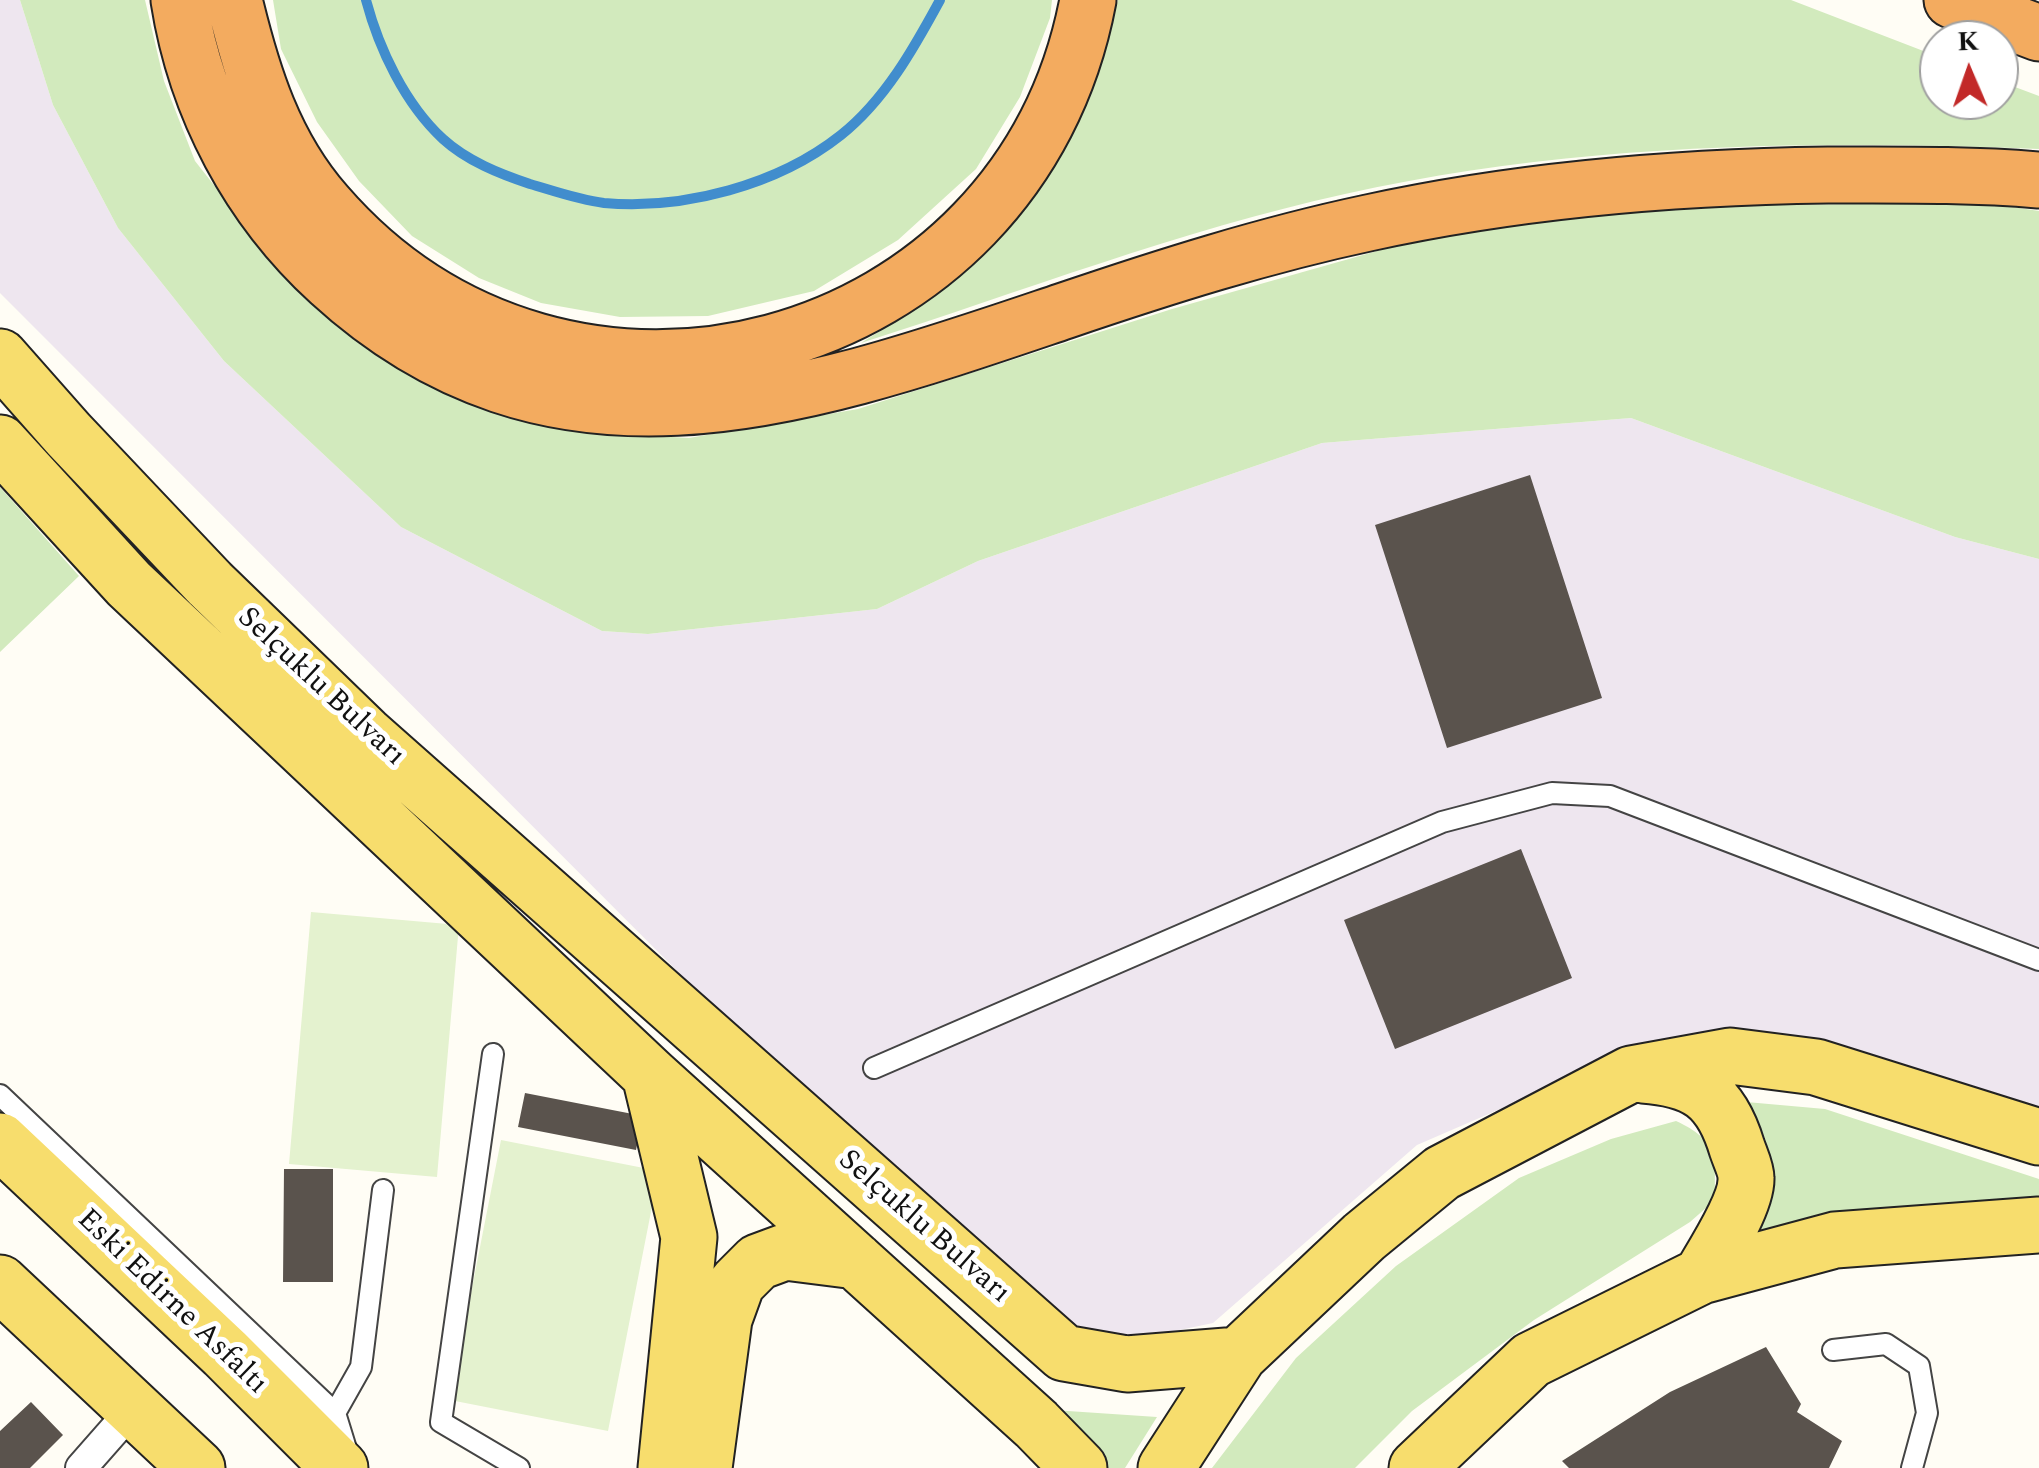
<!DOCTYPE html>
<meta charset="utf-8">
<style>
body{margin:0}
#map{position:relative;width:2039px;height:1468px;overflow:hidden;background:#fffdf5;font-family:Spectral,serif}
canvas{display:block}
.north{position:absolute;left:1919px;top:20px;width:100px;height:100px;box-sizing:border-box;background:#fff;border:2px solid #a0a0a0;border-radius:50%;rotate:358deg;font-size:28px;font-weight:700;line-height:40px;text-align:center;color:#111}
.north::after{content:'';display:block;margin:auto;width:35px;height:45px;background:#c22928;clip-path:polygon(50% 0,100% 100%,50% 72%,0 100%)}
</style>
<div id="map">
<canvas width="2039" height="1468"></canvas>
<div class="north">K</div>
</div>
<script>
const context = document.querySelector('canvas').getContext('2d');
context.lineJoin = 'round';
function paint(path, color) { context.fillStyle = color; context.fill(path, 'evenodd'); }
function trace(path, color, width, dash) { context.strokeStyle = color; context.lineWidth = width; context.lineCap = dash ? 'butt' : 'round'; context.setLineDash(dash || []); context.stroke(path); }
function write(font, color, halo, rows, align = 'center') {
  context.font = font + ' Spectral,serif'; context.lineWidth = 10; context.setLineDash([]); context.textBaseline = 'middle'; context.strokeStyle = halo; context.fillStyle = color; for (const [text, x, y, turn = 0] of rows) {
    context.save(); context.translate(x, y); context.rotate((+turn || 0) * Math.PI / 180); context.textAlign = isNaN(turn) ? turn : align; if (halo) context.strokeText(text, 0, 0); context.fillText(text, 0, 0); context.restore();
  }
}
const industrial = new Path2D(`
 M0,0h20l33,105 65,123 106,133 177,166 201,104 46,3 229,-25 101,-48 344,-118 309,-25 324,119 84,22v557l-398,-68 -224,97 -204,178 -119,25 -225,-185 -869,-870z`);
const green = new Path2D(`
 M20,0h125l19,81 31,80 77,98 94,86 88,47 68,28 67,12 100,6 169,-29 314,-100 244,-69 231,-34 340,-3 52,8v348l-84,-22 -324,-119 -309,25 -344,118 -101,48 -229,25 -46,-3 -201,-104 -177,-166 -106,-133 -65,-123z
 M273,0h779l-2,18 -30,79 -44,72 -78,71 -84,51 -106,25 -88,1 -79,-14 -62,-25 -67,-42 -53,-55 -42,-59 -36,-73z
 M1118,0h673l148,57v43h60v-19l40,15v53c-232,-9 -466,-6 -694,45 -164,36 -324,98 -484,149l63,-40 58,-47 78,-110 32,-54z
 M0,487l79,89 -79,76z
 M1735,1101l90,8 214,70v19l-292,51z
 M1676,1121c43,20 39,36 39,79l-25,22 -156,98 -122,91 -57,57h-143l84,-110 100,-92 123,-88 92,-39z
 M1053,1410l104,7 -32,51h-18z`);
const pitch = new Path2D(`
 M311,912l148,13 -22,252 -148,-13z
 M501,1140l158,31 -51,260 -158,-31z`);
const stream = new Path2D(`
 M366,0c13,49 39,104 77,139 24,22 57,35 87,45 24,7 49,16 74,19 80,7 174,-18 237,-68 44,-35 73,-87 99,-135`);
const building = new Path2D(`
 M1530,475l72,223 -155,50 -72,-223z
 M1521,849l51,129 -177,71 -51,-129z
 M525,1093l118,23 -7,34 -118,-23z
 M284,1169h49v113h-50z
 M1766,1347l35,57 -4,8 45,29 -13,27h-260l-7,-7 108,-69z
 M31,1402l32,33 -33,33h-30v-37z`);
const service = new Path2D(`
 M493,1054l-52,368 78,46
 M874,1068l568,-246 110,-29 58,3 429,164
 M0,1095l335,318 12,39
 M1833,1350l53,-6 33,22 8,47 -15,55
 M335,1413l26,-46 22,-177`);
const pedestrian = new Path2D(`
 M81,1468l51,-58`);
const primary = new Path2D(`
 M0,357l68,77 142,150 155,150 699,619 63,11 112,-9
 M0,443l129,141 521,491 386,349 43,44
 M650,1075l39,162 -23,231
 M1643,1075c54,4 78,20 94,73 3,9 9,21 9,30 1,25 -32,76 -45,98
 M0,1141l225,212 115,115
 M0,1283l197,185
 M704,1468l20,-149 13,-36 21,-21 27,-10 71,9
 M1166,1468l73,-113 125,-118 78,-64 189,-99 99,-18 86,11 223,70
 M1417,1468l114,-108 170,-84 134,-36 204,-15`);
const motorway = new Path2D(`
 M179,0c17,108 70,208 151,282 227,208 479,115 734,29 100,-34 201,-66 304,-88 151,-33 306,-46 460,-48 71,0 141,-1 211,5
 M234,0c18,75 40,146 92,205 241,278 694,157 762,-205
 M1952,0l87,33`);
const streetNames = [
 ["Selçuklu Bulvarı",320,688,43],
 ["Selçuklu Bulvarı",923,1228,41],
 ["Eski Edirne Asfaltı",171,1303,44]
];
paint(industrial, '#eee6ef');
paint(green, '#d2eabd');
paint(pitch, '#e4f2cf');
trace(stream, '#418dcd', 10);
paint(building, '#5a534d');
trace(service, '#444', 24);
trace(pedestrian, '#444', 34);
trace(primary, '#222', 59);
trace(motorway, '#222', 59);
trace(service, '#fff', 20);
trace(pedestrian, '#fff', 30);
trace(primary, '#f7dd6d', 55);
trace(motorway, '#f3ab5f', 55);
write('30px', '#111', '#fff', streetNames);
</script>
